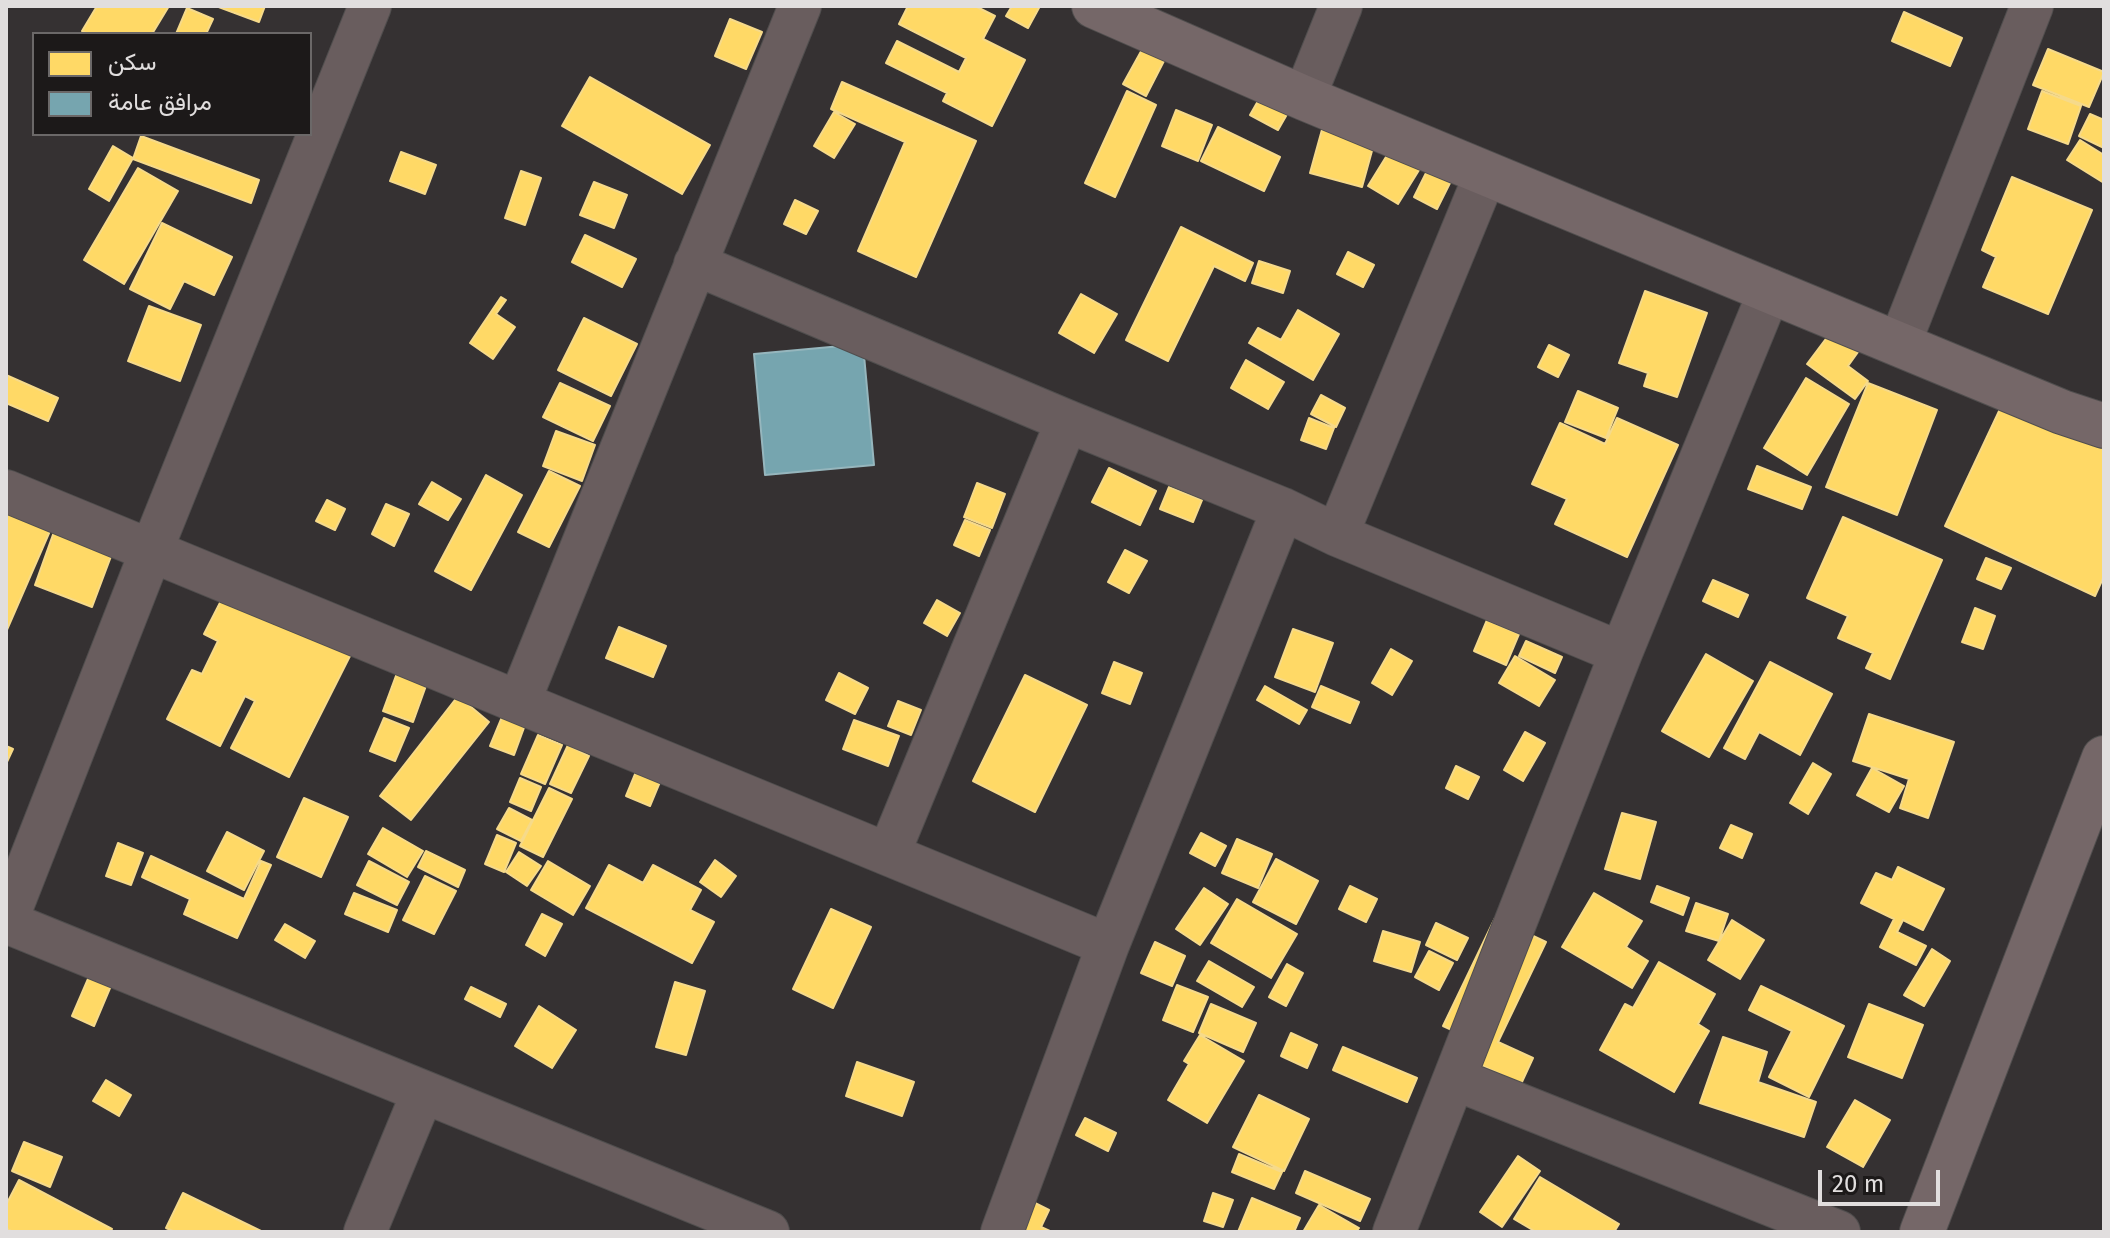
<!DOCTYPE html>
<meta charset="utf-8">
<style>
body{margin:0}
#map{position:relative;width:2110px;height:1238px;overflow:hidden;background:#353132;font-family:"Fira Sans",Vazirmatn,sans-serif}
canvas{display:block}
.frame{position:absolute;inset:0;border:8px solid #e1dede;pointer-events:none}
.legend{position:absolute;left:32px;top:32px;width:280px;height:104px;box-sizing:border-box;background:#1c1919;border:2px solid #6b6868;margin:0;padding:10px 14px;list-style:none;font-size:24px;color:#e1dede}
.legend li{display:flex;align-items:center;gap:16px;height:40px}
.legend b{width:40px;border:2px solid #6b6868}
.scale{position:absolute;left:1818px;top:1170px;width:122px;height:36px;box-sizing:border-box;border:4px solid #e1dede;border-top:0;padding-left:10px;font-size:24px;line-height:28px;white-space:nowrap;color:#e1dede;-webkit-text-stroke:6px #1c1919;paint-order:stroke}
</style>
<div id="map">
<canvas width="2110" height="1238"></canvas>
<div class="frame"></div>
<ul class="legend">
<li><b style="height:22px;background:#ffd966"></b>سكن</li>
<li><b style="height:22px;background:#76a5af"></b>مرافق عامة</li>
</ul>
<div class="scale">20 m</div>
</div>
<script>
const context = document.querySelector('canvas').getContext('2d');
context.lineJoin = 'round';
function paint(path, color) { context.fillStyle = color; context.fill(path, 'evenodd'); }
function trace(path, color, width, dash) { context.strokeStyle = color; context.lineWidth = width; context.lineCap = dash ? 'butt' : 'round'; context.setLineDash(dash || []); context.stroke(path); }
const homes = new Path2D(`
 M97,6h72l-17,28h-64l-6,-3z
 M216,6h49l-6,16z
 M908,6h67l20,10 -12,23 42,21 -33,66 -49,-25 4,-8 -61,-30 11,-22 62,31 7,-14 -67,-34z
 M1012,6h28l-12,22 -22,-12z
 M187,8l26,11 -7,15h-30z
 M1904,12l58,26 -12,28 -58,-25z
 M730,19l32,13 -16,37 -31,-13z
 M1144,46l22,11 -20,39 -23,-12z
 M2048,49l56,23 -15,35 -56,-22z
 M590,77l120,68 -28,49 -120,-68z
 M842,82l134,59 -60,136 -58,-26 47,-109 -74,-33z
 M1127,91l29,14 -41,92 -30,-14z
 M2042,91l39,15 -13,38 -40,-15z
 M1262,94l28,15 -12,21 -28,-15z
 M1176,110l36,15 -14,36 -36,-15z
 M834,112l21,12 -21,34 -20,-12z
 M2090,114l14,6v28l-25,-12z
 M1323,126l52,14 -13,47 -52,-14z
 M1218,127l62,30 -16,34 -63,-30z
 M141,136l118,44 -8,23 -118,-44z
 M2080,140l24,15v28l-37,-23z
 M1394,144l30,18 -26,42 -30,-18z
 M113,146l20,12 -24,43 -20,-12z
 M401,152l35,13 -11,29 -35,-13z
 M1430,165l23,12 -16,32 -23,-12z
 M138,168l40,23 -54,93 -40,-24z
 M521,171l20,7 -16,47 -20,-7z
 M2012,177l80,33 -44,104 -65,-27 13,-30 -14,-7z
 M594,182l33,13 -13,33 -34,-13z
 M795,200l23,11 -12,23 -22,-10z
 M162,223l70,34 -18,38 -30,-14 -14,28 -40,-20z
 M1181,227l72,36 -8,18 -31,-15 -46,95 -42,-21z
 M585,235l51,24 -14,28 -50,-25z
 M1348,252l26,13 -11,22 -26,-13z
 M1259,261l31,10 -7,22 -31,-10z
 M1645,291l62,22 -30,84 -33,-11 4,-13 -29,-10z
 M1081,294l36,20 -23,39 -35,-20z
 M501,297l5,3 -10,14 19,13 -22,32 -23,-16z
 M149,306l52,19 -21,56 -52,-20z
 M1298,310l41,24 -26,46 -64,-37 9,-15 23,12z
 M584,318l53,26 -26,52 -53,-26z
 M1831,332l27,20 -10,14 20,15 -13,18 -48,-35z
 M1549,345l20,10 -11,22 -20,-10z
 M1246,360l38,22 -16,27 -37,-21z
 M6,375l52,23 -10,23 -42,-18z
 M1806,378l43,26 -42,71 -43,-27z
 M560,383l50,23 -17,35 -50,-24z
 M1868,383l69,27 -40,105 -71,-28z
 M1578,391l40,17 -12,30 -41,-16z
 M2008,392l96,45v139l-9,20 -150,-70z
 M1321,395l24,13 -9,19 -25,-13z
 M1309,418l25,10 -8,21 -25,-9z
 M1617,418l61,27 -51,112 -72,-33 12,-25 -35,-15 28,-61 45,21z
 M556,431l39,14 -13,36 -39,-15z
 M1757,466l54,21 -9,22 -54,-20z
 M1109,468l47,23 -16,34 -48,-23z
 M549,471l31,15 -31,61 -31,-15z
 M486,475l36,20 -51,95 -36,-19z
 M432,482l29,17 -13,21 -29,-16z
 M977,483l28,11 -13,34 -28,-11z
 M1169,487l33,13 -9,22 -33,-13z
 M327,500l18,9 -10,21 -19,-9z
 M6,504l47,20 -47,108z
 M386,504l23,10 -15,32 -22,-12z
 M1843,517l99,43 -52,119 -24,-11 7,-15 -35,-15 10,-22 -41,-18z
 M965,520l25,10 -11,26 -25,-11z
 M55,529l58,22 -21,56 -57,-22z
 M1125,550l22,11 -18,32 -21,-11z
 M1986,558l25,10 -10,21 -24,-10z
 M1713,580l35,15 -10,22 -35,-16z
 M226,591l125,63 -62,123 -58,-29 24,-47 -10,-5 -25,50 -53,-27 25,-49 10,4 16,-33 -14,-7z
 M937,600l23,13 -13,23 -23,-13z
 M1975,608l20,8 -12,33 -21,-7z
 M1487,620l32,14 -13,31 -32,-14z
 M619,627l47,19 -13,31 -47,-19z
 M1293,629l40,14 -18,49 -40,-15z
 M1526,641l36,16 -7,16 -36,-17z
 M1391,649l21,12 -20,34 -20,-12z
 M1706,654l47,27 -44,76 -47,-26z
 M1515,656l40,24 -16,26 -40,-23z
 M1114,662l28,11 -12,31 -28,-11z
 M1770,662l62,32 -32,61 -41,-23 -14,27 -21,-11z
 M397,673l30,10 -14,39 -30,-11z
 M839,673l29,15 -13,26 -29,-14z
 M1025,675l62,30 -52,107 -62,-31z
 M1265,686l42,24 -8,14 -42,-24z
 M1321,686l38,16 -9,21 -38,-16z
 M458,696l31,26 -78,98 -31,-24z
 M898,701l23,9 -10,25 -23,-9z
 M1869,714l85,28 -26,76 -28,-10 9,-29 -56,-18z
 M502,717l23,8 -11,30 -24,-9z
 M384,718l25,10 -14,33 -25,-10z
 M854,720l45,16 -11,30 -45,-17z
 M1525,732l20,11 -22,38 -19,-11z
 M538,735l24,10 -17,39 -24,-10z
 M568,745l21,11 -18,37 -21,-9z
 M6,746l7,3 -7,15z
 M1813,763l18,11 -23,40 -18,-11z
 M1456,766l23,11 -11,22 -22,-11z
 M638,767l24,10 -12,29 -24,-10z
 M1872,768l32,18 -15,26 -32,-17z
 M520,778l21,9 -10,24 -21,-9z
 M549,788l23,11 -29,58 -23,-11z
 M304,798l44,19 -27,60 -44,-20z
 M509,808l23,12 -11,21 -24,-12z
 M1622,813l34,9 -16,57 -35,-10z
 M1731,825l21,9 -10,24 -22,-10z
 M383,828l40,23 -16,26 -39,-23z
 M227,832l37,19 -20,39 -37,-19z
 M1201,833l25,13 -11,20 -25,-13z
 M497,835l19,8 -12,29 -19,-8z
 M1237,839l35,15 -14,34 -36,-15z
 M118,843l25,10 -12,32 -25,-9z
 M426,851l39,19 -7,17 -40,-20z
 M519,852l22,14 -14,20 -21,-14z
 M151,856l93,43 17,-38 10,4 -34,73 -53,-24 6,-15 -48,-22z
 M1276,859l42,22 -22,43 -43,-22z
 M715,860l21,16 -15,21 -21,-15z
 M369,861l40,21 -12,23 -40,-20z
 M548,861l42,25 -17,29 -42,-25z
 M609,865l34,18 10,-18 48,25 -11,20 24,12 -22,41 -106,-55z
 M1898,867l46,22 -21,41 -20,-10 -6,12 29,14 -10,19 -36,-18 14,-28 -33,-16 15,-30 16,7z
 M425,876l31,15 -22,43 -31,-14z
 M1350,886l27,13 -11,23 -27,-13z
 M1657,886l32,12 -6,17 -32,-13z
 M1204,888l24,16 -28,41 -24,-16z
 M354,893l43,17 -9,22 -43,-18z
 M1594,893l48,28 -16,26 22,14 -16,27 -70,-41z
 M1237,899l60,35 -26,44 -60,-35z
 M1696,903l32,11 -9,27 -33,-10z
 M831,909l40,18 -38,81 -40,-19z
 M542,914l20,10 -17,32 -19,-11z
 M1495,918l51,24 -48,100 35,16 -12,26 -53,-25 8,-18 -33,-15z
 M1732,920l32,20 -24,39 -32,-19z
 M1436,923l32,15 -11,22 -31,-15z
 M285,924l30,17 -10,17 -30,-18z
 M1383,931l37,11 -9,30 -37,-11z
 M1155,942l30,14 -13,30 -31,-13z
 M1932,949l18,12 -26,45 -20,-11z
 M1429,951l24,12 -14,27 -24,-13z
 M1209,961l45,26 -12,20 -45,-26z
 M1659,962l56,32 -17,30 11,7 -35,61 -74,-42 25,-46 8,4z
 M1287,964l16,9 -17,33 -17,-9z
 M91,972l22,9 -19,45 -22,-10z
 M675,982l30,9 -19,64 -30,-8z
 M1177,985l31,12 -15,35 -30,-12z
 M1761,986l83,40 -35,71 -40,-20 23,-46 -43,-21z
 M471,987l35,17 -6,13 -35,-18z
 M1211,1004l45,19 -13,29 -44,-19z
 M1869,1004l54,21 -21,53 -54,-21z
 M539,1006l37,24 -24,38 -37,-22z
 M1291,1033l26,12 -10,23 -26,-12z
 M1200,1035l44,26 -37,62 -39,-23 21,-36 -5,-3z
 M1723,1037l44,15 -9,30 58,20 -12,35 -104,-34z
 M1343,1047l74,31 -10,24 -74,-32z
 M857,1062l57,20 -12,34 -56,-20z
 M106,1080l25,15 -12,21 -26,-15z
 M1259,1095l50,24 -25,52 -51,-24z
 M1855,1100l35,20 -27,47 -36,-20z
 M1085,1118l31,15 -8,18 -32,-16z
 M24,1142l38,15 -12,30 -38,-16z
 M1239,1154l43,18 -8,17 -42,-17z
 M1518,1156l22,15 -38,56 -22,-15z
 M1305,1171l65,28 -10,22 -64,-28z
 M1540,1177l79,47 -5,8h-78l-22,-13z
 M19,1180l93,49 -2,3h-97l-7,-4v-23z
 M183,1193l80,39h-88l-9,-4z
 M1213,1193l20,7 -10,27 -19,-6z
 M1252,1198l48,20 -6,14h-56z
 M1029,1200l20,10 -8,17 11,5h-38z
 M1319,1205l40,23 -3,4h-53z`);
const public = new Path2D(`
 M863,344l11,121 -109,10 -11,-121z`);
const street = new Path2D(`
 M1304,98l37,-92
 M695,264l372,157 216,88 54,26 284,118
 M1899,345l133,-339
 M6,491l1102,454
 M1337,535l149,-362
 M519,702l281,-696
 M889,853l178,-432
 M6,922l146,-373 218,-543
 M6,922l762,310
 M1455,1079l384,153
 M365,1232l58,-140
 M1002,1232l106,-287 175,-436
 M1394,1232l227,-579 149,-363`);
const secondary = new Path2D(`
 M1094,6l210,92 758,314 42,14
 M1922,1232l182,-474`);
paint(homes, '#ffd966');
trace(homes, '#f6da8a', 2);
paint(public, '#76a5af');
trace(public, '#96b6bd', 2);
trace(street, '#504e4e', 44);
trace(secondary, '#504e4e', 46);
trace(street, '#695d5e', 42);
trace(secondary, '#756768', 44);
</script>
